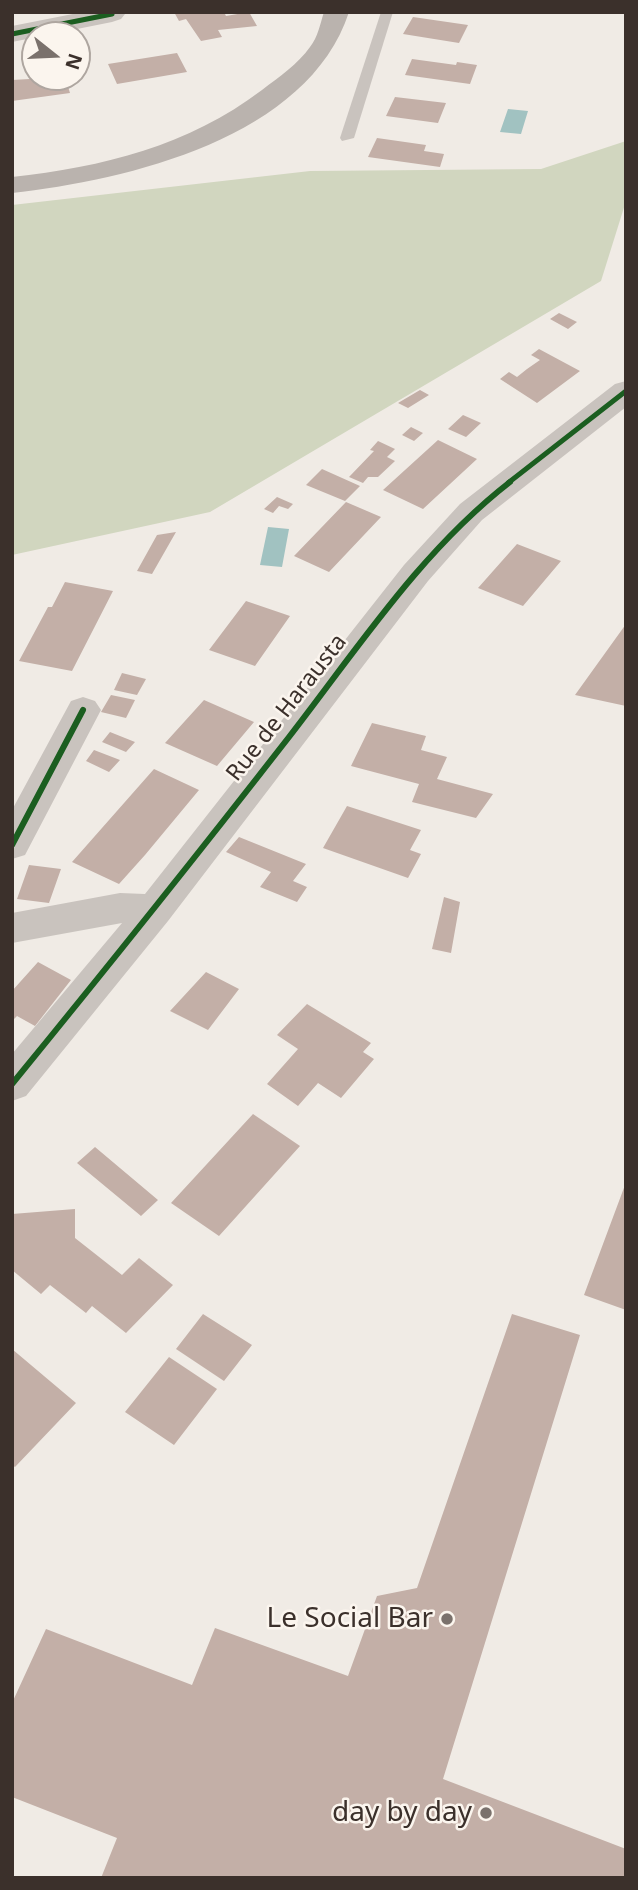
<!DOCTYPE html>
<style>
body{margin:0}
#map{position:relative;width:638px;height:1890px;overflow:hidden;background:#f0ebe5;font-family:"Noto Sans",sans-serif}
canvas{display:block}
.frame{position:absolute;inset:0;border:14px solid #3b302b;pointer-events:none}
.north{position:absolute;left:21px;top:21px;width:70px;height:70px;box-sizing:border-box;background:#fbf5ee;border:2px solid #aea6a0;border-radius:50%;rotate:108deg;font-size:19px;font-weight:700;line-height:28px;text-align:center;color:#3b302b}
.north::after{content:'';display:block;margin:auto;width:24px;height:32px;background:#7a716c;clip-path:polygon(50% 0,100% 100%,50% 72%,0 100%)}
</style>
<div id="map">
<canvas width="638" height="1890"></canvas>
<div class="frame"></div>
<div class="north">N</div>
</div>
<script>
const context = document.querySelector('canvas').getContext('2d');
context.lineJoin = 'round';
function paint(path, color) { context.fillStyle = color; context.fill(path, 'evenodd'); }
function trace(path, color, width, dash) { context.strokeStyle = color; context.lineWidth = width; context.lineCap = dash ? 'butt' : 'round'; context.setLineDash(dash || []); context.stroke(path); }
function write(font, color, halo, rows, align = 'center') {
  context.font = font + ' "Noto Sans",sans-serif'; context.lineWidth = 5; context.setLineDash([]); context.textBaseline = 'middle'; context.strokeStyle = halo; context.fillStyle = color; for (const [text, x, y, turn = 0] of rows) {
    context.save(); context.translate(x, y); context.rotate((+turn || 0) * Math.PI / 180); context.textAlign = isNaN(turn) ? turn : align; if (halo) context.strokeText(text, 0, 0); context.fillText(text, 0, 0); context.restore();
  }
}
const green = new Path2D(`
 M626,141v60l-25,80 -391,231 -198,43v-350l298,-34 231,-2z`);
const water = new Path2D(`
 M508,109l20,2 -7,23 -21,-2z
 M268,527l21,2 -7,38 -22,-2z`);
const building = new Path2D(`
 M174,12h50l2,4 23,-4 8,14 -39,4 4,7 -21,4 -15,-22 -7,2z
 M413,17l55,8 -9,18 -56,-9z
 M177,53l10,19 -70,12 -9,-20z
 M412,59l44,6 1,-3 20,3 -7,19 -65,-9z
 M65,77l5,16 -58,8v-21z
 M395,97l51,6 -8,20 -52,-7z
 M377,138l49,7 -2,6 20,3 -4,13 -72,-10z
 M559,313l18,9 -9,7 -18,-10z
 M539,349l41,22 -43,32 -37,-24 9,-7 8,5 10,-8 13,-9 -9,-5z
 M420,390l9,5 -21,13 -10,-5z
 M463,415l18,8 -15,14 -18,-8z
 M411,427l12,6 -9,8 -12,-6z
 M438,440l39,19 -54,50 -40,-19z
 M378,441l17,8 -8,8 8,4 -17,16h-10l-5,6 -14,-6 25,-26 -4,-1z
 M322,469l38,17 -15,15 -39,-16z
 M277,497l16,7 -5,5 -9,-3 -6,7 -9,-4z
 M346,502l35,15 -52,55 -35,-16z
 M176,532l-24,42 -15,-3 20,-36z
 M517,544l44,17 -38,45 -45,-18z
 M65,582l48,9 -41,80 -53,-10 29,-54h4z
 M246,601l44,15 -35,50 -46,-16z
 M626,624v82l-51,-11z
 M122,673l24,6 -9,16 -23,-5z
 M111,695l24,5 -9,18 -25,-6z
 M204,700l50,22 -37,44 -52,-23z
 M372,723l54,13 -5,14 26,7 -10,22 56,15 -17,24 -64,-16 7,-18 -68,-18z
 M110,732l25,10 -9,10 -24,-10z
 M94,750l26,10 -11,12 -23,-11z
 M154,769l45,21 -54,65 -26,29 -47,-22z
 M347,806l74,24 -11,20 11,4 -13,24 -85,-30z
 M239,837l67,27 -13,17 14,6 -10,15 -37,-15 11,-15 -45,-20z
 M29,865l32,4 -12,34 -32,-4z
 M444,897l16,5 -9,51 -19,-4z
 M38,962l33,18 -36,46 -18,-10 -5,5v-30z
 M206,972l33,17 -31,41 -38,-19z
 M307,1004l64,39 -8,9 11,7 -33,39 -23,-15 -20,23 -31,-22 31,-35 -21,-14z
 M253,1114l47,32 -81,90 -48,-33z
 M95,1147l63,53 -17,16 -64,-53z
 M625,1185h1v125l-42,-15z
 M75,1209v29l47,37 17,-17 34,27 -47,48 -34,-27 -6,7 -36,-28 -9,9 -29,-24v-56z
 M203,1314l49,31 -28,36 -48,-32z
 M512,1314l68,21 -137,444 183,70v29h-525l16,-40 -105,-41v-94l34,-74 146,56 23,-57 133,48 29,-80 40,-8z
 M12,1349l64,54 -61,64 -3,-2z
 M169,1357l48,32 -43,56 -49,-33z`);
const lane = new Path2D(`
 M381,12h12l-39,126 -12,3 -2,-3z`);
const street = new Path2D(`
 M83,12l42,2 -4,5 -9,3 -100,20v-16z
 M626,381v26l-144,113 -54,61 -260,340 -142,175 -14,5v-47l110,-131 -110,20v-30l108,-20 25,1 259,-329 56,-61 155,-120z
 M83,697l12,4 6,9 -76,145 -13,4v-49l59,-109z`);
const secondary = new Path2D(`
 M324,12h25c-41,126 -221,168 -337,181v-16c91,-10 176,-31 250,-87 17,-13 36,-26 48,-43 8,-10 10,-23 14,-35z`);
const cyclewayFar1 = new Path2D(`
 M12,34l100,-20
 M508,483l118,-92`);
const cycleway = new Path2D(`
 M12,845l71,-135
 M12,1084c94,-115 186,-230 277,-347 69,-89 132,-186 221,-255`);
const markers = [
 [447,1619,7,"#7a716c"],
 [486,1813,7,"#7a716c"]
];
const streetNames = [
 ["Rue de Harausta",287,708,-52]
];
const nearPoinames = [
 ["Le Social Bar",433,1619],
 ["day by day",472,1813]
];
paint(green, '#d1d6bf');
paint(water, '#a1c2c1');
paint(building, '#c3afa7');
paint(lane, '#c9c3be');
paint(street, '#c9c3be');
paint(secondary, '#bab3ae');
trace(cyclewayFar1, '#1b5e20', 5);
trace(cycleway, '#1b5e20', 6);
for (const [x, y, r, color] of markers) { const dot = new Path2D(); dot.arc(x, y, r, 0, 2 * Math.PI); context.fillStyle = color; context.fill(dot); trace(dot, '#fbf5ee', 2.5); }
write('23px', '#3b302b', '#fbf5ee', streetNames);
write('28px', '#3b302b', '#fbf5ee', nearPoinames, 'right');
</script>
